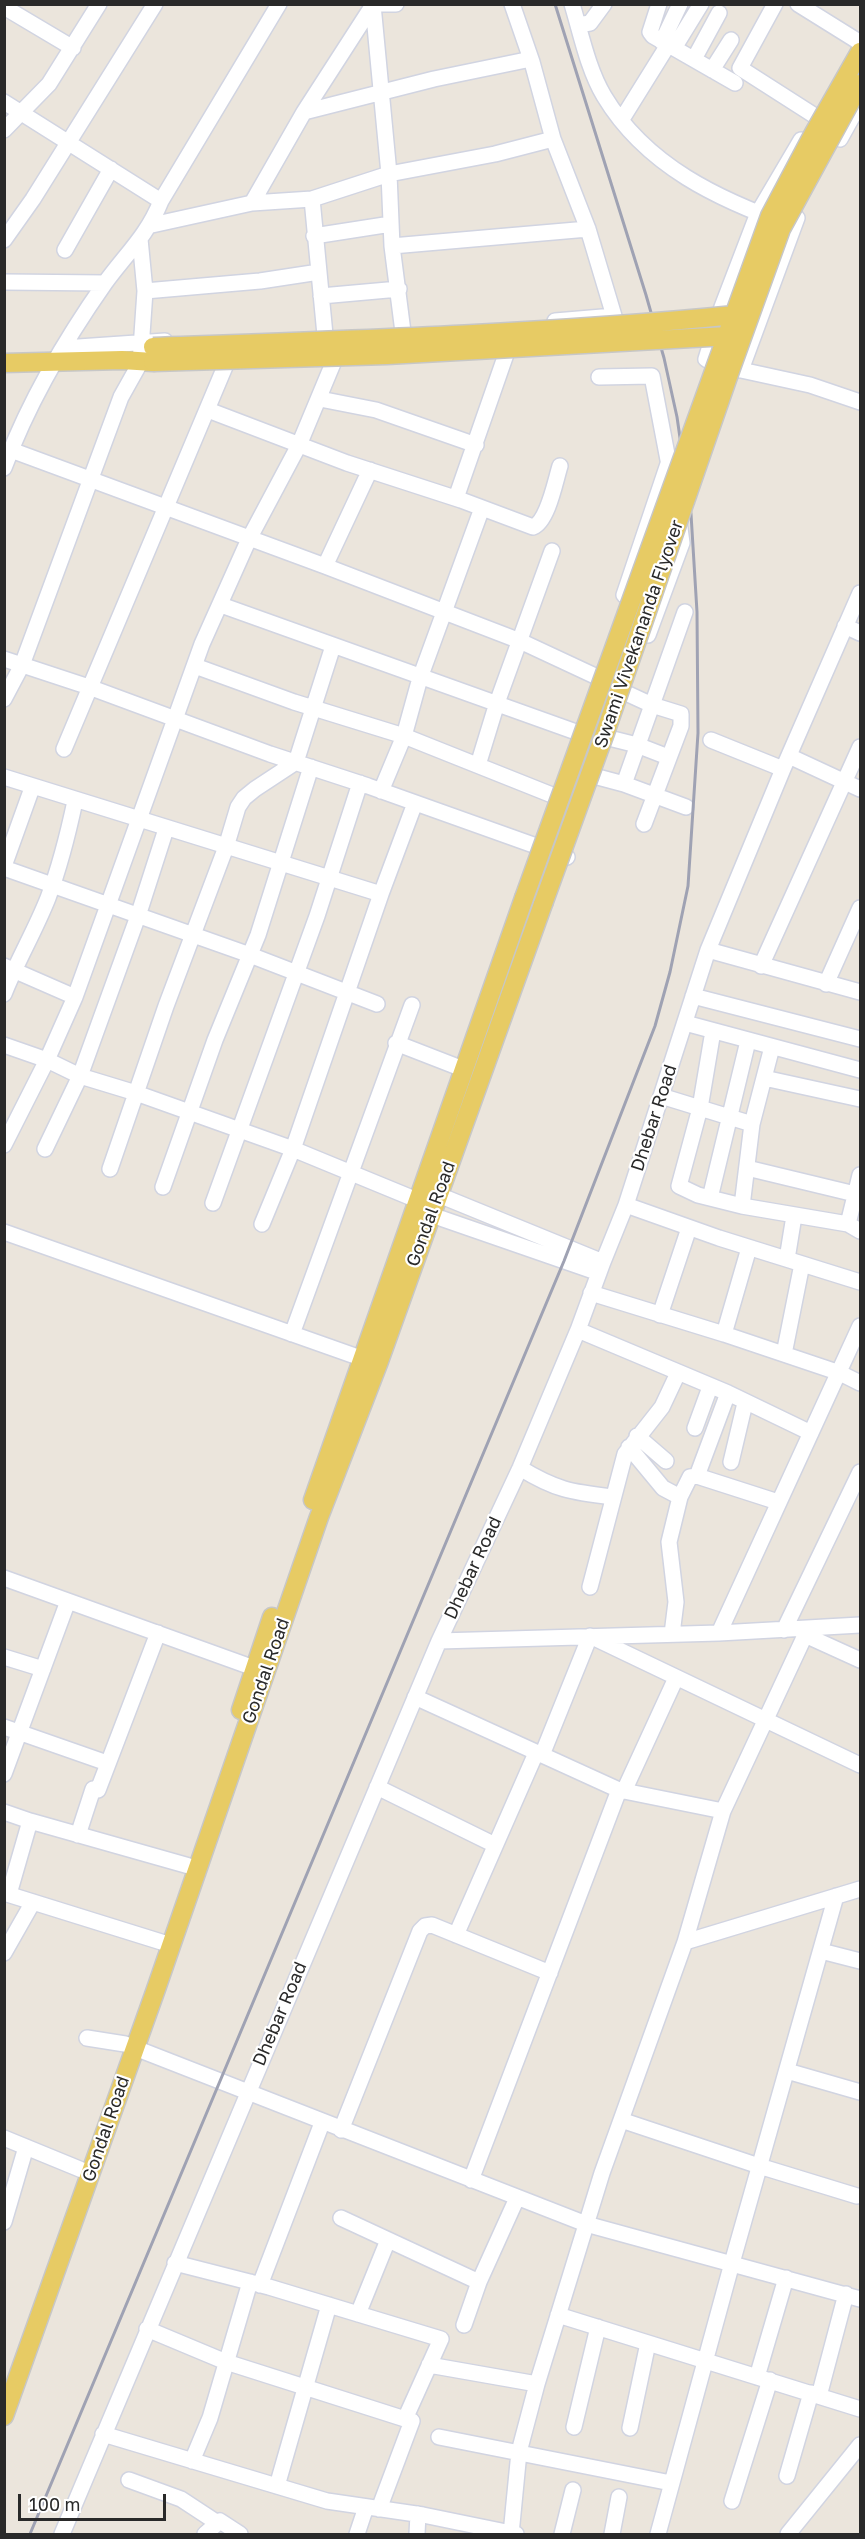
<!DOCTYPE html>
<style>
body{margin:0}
#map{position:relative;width:865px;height:2539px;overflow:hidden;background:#ebe5dc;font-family:"Golos Text",sans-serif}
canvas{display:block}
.frame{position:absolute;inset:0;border:6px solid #292929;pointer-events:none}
.scale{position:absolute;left:18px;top:2494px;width:148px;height:27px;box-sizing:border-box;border:3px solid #292929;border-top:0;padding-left:8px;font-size:18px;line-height:21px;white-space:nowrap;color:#292929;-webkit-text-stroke:4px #fff;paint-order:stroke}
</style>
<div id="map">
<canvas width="865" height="2539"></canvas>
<div class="frame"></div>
<div class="scale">100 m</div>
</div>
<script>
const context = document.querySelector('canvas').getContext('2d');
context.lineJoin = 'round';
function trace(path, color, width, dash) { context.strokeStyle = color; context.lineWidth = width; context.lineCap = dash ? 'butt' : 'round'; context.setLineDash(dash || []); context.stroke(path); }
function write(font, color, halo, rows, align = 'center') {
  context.font = font + ' "Golos Text",sans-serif'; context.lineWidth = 4.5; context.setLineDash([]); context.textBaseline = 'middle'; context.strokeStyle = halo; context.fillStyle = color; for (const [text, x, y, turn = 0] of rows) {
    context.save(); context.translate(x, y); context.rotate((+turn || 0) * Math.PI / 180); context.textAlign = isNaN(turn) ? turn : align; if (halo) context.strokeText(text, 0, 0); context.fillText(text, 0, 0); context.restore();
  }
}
const minor = new Path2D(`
 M372,4h24
 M512,4l20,58 21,77 35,90 26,87 -59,5
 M572,4c9,30 16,65 32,92 42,70 115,104 189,130
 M659,4l-9,28 3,4 82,47
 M775,4l-35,64 75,48
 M798,4l61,38
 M373,5l16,169 3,72 11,86
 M4,7l69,41
 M578,25l12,-2 14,-19
 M662,42l18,-38
 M674,48l27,-44
 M694,59l25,-46
 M712,70l19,-30
 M4,102l157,99
 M304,112l130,-33 97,-20
 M622,119l46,-74
 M4,130l45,-46 50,-80
 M840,139l20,-36
 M801,140l-43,73 -36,94 -16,52 15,10 20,1 69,15 50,17
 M312,199l13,136
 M252,203l52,-91 69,-107
 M152,225l100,-22 60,-4 77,-25 106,-20 58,-15
 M314,236l77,-12
 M4,240l29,-41 122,-195
 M392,246l196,-17
 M65,250l46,-81
 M4,282l101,1
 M145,291l115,-10 59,-9
 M321,296l78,-7
 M64,348l101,-7
 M741,370l56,-152
 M599,377l53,-1 21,110
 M320,399l56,11 100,35
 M208,410l139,53 114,37 72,27c15,-6 22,-45 27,-61
 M4,450h7l314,116 195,75 75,35
 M4,468c24,-65 61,-128 101,-185 21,-29 42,-47 56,-82l118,-197
 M456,498l55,-158
 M325,566l45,-96
 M624,595l44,-131
 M221,605l355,127
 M845,626l15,7
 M648,635l34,-92 -3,-22
 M4,659l85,28 181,67 98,32 199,71
 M195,666l99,36 110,34 148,59
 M626,693l26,12 29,9v12l-37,98
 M4,699l18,-34 99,-268 19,-34 5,-72 -5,-52
 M609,738l28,7 31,12
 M711,740l72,29
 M64,749l168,-399
 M789,756l71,33
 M478,765l19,-62 55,-152
 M594,776l30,8 62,23
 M4,777l377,117
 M624,784l61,-172
 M381,791l23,-55 16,-58 62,-170
 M4,866l28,-78
 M4,868l246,87 127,49
 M708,950l152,42
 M4,966l71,31
 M761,966l99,-219
 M826,984l34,-76
 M4,994c13,-33 31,-63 44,-96 12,-32 20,-64 27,-97
 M693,996l167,43
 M685,1023l175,47
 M713,1031l-13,77 -21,78 19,9 44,11
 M396,1043l67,26
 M4,1045l43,15 33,16 56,17 157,56 124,51
 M772,1047l-20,77 -10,82 106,18 12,7
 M764,1078l96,21
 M661,1096l91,28
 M4,1145l43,-85 28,-63 127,-353 47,-105 50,-94 40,-96
 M45,1149l35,-73 58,-160 28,-87
 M747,1168l108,26
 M110,1169l56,-163 60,-159 12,-40 6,-9 11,-9 41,-27 37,-116
 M163,1187l52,-147 43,-105 53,-168
 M429,1191l174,71
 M710,1198l38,-157
 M213,1203l104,-287 43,-133
 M626,1205l93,33 141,44
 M420,1211l179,62
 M262,1224l31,-75 88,-255 34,-91
 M848,1224l12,-49
 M4,1232l368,130
 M787,1259l7,-43
 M591,1293l133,41 116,39 20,10
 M660,1315l29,-87
 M578,1330l150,63 83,40
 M292,1334l120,-329
 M724,1334l25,-86
 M784,1354l18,-90
 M695,1428l15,-41
 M637,1436l29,25
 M629,1447l34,41 17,9
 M731,1462l14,-59
 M520,1468c36,22 51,24 92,29
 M697,1476l31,-83
 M4,1578l250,90
 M590,1587l35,-133 37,-47 16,-34
 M784,1630l76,-158
 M719,1633l141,-307
 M672,1634l4,-32 -7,-60 11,-45 10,-20 7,-1 81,26
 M805,1635l55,25
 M439,1641l280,-8 141,-8
 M4,1657l39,12
 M415,1697l204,93 104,21 85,-182
 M4,1727l103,36
 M542,1755l48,-119 270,129
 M4,1774l64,-173
 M377,1787l118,58
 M624,1791l52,-113
 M4,1812l26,9 159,45
 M78,1835l15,-46 5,1 60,-157
 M4,1893l167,52
 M9,1894l21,-73
 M456,1935l80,-182
 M685,1942l38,-131
 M821,1951l39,10
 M4,1953l29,-51
 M87,2038l38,6 461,180 274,75
 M787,2071l73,21
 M621,2120l138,46 98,30
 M341,2130l79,-199 5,-5 7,-1 118,48
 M4,2138l78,32
 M471,2180l148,-390
 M341,2218l138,64 38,-84
 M4,2222l22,-75
 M175,2263l94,24 172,52 -36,80 7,2 -33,88
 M260,2285l62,-162
 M358,2314l30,-74
 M558,2315l302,94
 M464,2325l15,-43
 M147,2329l79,33 179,57
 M429,2365l108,19
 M757,2377l29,-99
 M819,2396l27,-102
 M574,2427l24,-100
 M630,2428l18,-85
 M103,2434l224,67 96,14 93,19
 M439,2437l232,46
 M192,2461l18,-43 40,-136
 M787,2476l24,-83
 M129,2480l52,19 35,23
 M277,2486l52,-181
 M732,2501l38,-121
 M62,2534l377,-893 81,-173 58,-138 25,-68 23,-57 82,-255 75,-181 77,-176
 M205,2534l15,-13 20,13
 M357,2534l9,-27
 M417,2534l1,-20
 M511,2534l8,-82 18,-68 65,-211 83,-231 175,-53
 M562,2534l11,-44
 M612,2534l7,-37
 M658,2534l74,-271 104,-367
 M788,2534l72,-89`);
const major = new Path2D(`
 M4,363l118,-3 31,2
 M313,1500l211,-602
 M241,1710l31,-93
 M4,2416l151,-424 164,-475 59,-153 165,-460`);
const rail = new Path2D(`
 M30,2534l534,-1273 91,-235 15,-54 18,-86 10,-153 -1,-121 -6,-98 -14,-97 -13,-59 -18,-63 -91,-291`);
const majorBridge = new Path2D(`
 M153,347c194,-7 388,-13 582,-32
 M153,362l234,-7 341,-19
 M524,898l246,-682 44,-83 46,-81
 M543,904l62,-171 126,-365 50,-139 79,-145`);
const streetNames = [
 ["Swami Vivekananda Flyover",639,634,-71],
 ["Dhebar Road",654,1118,-72],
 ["Gondal Road",431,1214,-70],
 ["Dhebar Road",473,1568,-65],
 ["Gondal Road",266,1671,-71],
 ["Dhebar Road",280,2014,-67],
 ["Gondal Road",106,2129,-71]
];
trace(minor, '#d1d4e1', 18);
trace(major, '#c7c7c7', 21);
trace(minor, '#fff', 15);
trace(major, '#e7cb64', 18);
trace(rail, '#9fa2b3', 3);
trace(majorBridge, '#c7c7c7', 21, []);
trace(majorBridge, '#e7cb64', 18);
write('18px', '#292929', '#fff', streetNames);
</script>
